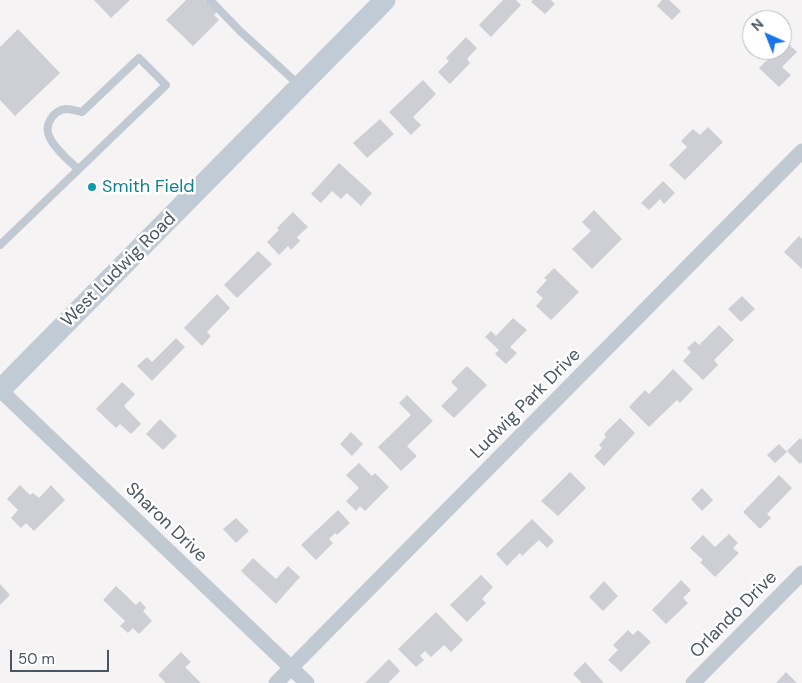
<!DOCTYPE html>
<style>
body{margin:0}
#map{position:relative;width:802px;height:683px;overflow:hidden;background:#f5f3f3;font-family:"DM Sans",sans-serif}
canvas{display:block}
.north{position:absolute;left:742px;top:10px;width:50px;height:50px;box-sizing:border-box;background:#fff;border:1px solid #b7bbc0;border-radius:50%;rotate:316deg;font-size:14px;font-weight:700;line-height:20px;text-align:center;color:#4a5661}
.north::after{content:'';display:block;margin:auto;width:18px;height:22px;background:#1a73e8;clip-path:polygon(50% 0,100% 100%,50% 72%,0 100%)}
.scale{position:absolute;left:10px;top:650px;width:99px;height:22px;box-sizing:border-box;border:2px solid #4a5661;border-top:0;padding-left:6px;font-size:15px;line-height:18px;white-space:nowrap;color:#4a5661;-webkit-text-stroke:4px #fff;paint-order:stroke}
</style>
<div id="map">
<canvas width="802" height="683"></canvas>
<div class="north">N</div>
<div class="scale">50 m</div>
</div>
<script>
const context = document.querySelector('canvas').getContext('2d');
context.lineJoin = 'round';
function paint(path, color) { context.fillStyle = color; context.fill(path, 'evenodd'); }
function trace(path, color, width, dash) { context.strokeStyle = color; context.lineWidth = width; context.lineCap = dash ? 'butt' : 'round'; context.setLineDash(dash || []); context.stroke(path); }
function write(font, color, halo, rows, align = 'center') {
  context.font = font + ' "DM Sans",sans-serif'; context.lineWidth = 5; context.setLineDash([]); context.textBaseline = 'middle'; context.strokeStyle = halo; context.fillStyle = color; for (const [text, x, y, turn = 0] of rows) {
    context.save(); context.translate(x, y); context.rotate((+turn || 0) * Math.PI / 180); context.textAlign = isNaN(turn) ? turn : align; if (halo) context.strokeText(text, 0, 0); context.fillText(text, 0, 0); context.restore();
  }
}
const building = new Path2D(`
 M94,0h36l-19,18z
 M186,0h19l12,12 -3,3 5,5 -26,26 -27,-26z
 M503,0h13l5,5 -30,32 -12,-12z
 M533,0h18l4,4 -10,10 -14,-12z
 M662,0h7l12,11 -9,9 -15,-14z
 M18,29l42,44 -45,43 -15,-16v-53z
 M466,37l11,11 -10,11 3,4 -20,21 -12,-12 11,-11 -3,-3z
 M785,41l12,11 -15,15 9,8 -12,12 -20,-19 18,-18h5v-6z
 M423,80l13,14 -23,23 8,8 -10,10 -22,-23z
 M380,119l14,15 -27,24 -14,-15z
 M708,127l15,15 -38,38 -16,-15 18,-18 -6,-6 12,-12 7,6z
 M339,163l33,30 -11,13 -14,-13 -6,6 -9,-8 -11,12 -10,-9z
 M663,181l12,12 -11,11 -4,-5 -11,11 -8,-7z
 M594,210l28,29 -30,30 -20,-20 19,-18 -9,-9z
 M293,212l15,15 -11,10 3,4 -9,9 -3,-4 -9,9 -12,-13 12,-12 -2,-2z
 M799,236l3,3v30l-18,-17z
 M258,251l14,13 -35,34 -13,-13z
 M554,268l25,24 -28,28 -15,-14 7,-8 -7,-6 11,-12 -3,-2z
 M217,294l13,14 -23,24 4,4 -9,10 -18,-18z
 M742,296l13,13 -14,13 -13,-13z
 M513,318l14,12 -17,17 7,6 -11,11 -11,-10 4,-4 -14,-13 6,-6 5,5z
 M719,325l15,15 -20,20 4,5 -15,15 -20,-19 8,-9 -4,-4 8,-7 4,4z
 M176,338l9,9 -33,34 -15,-15 10,-9 5,5z
 M467,366l20,19 -33,33 -13,-12 17,-17 -7,-7z
 M673,369l20,20 -13,14 -3,-3 -28,27 -20,-20 16,-17 4,4z
 M122,382l13,12 -11,12 17,18 -10,10 -11,-10 -4,4 -20,-19z
 M407,395l26,26 -26,25 10,10 -16,15 -23,-24 33,-32 -12,-12z
 M620,418l15,15 -31,33 -10,-10 8,-8 -3,-3 7,-8 -2,-3z
 M160,419l17,17 -14,14 -17,-16z
 M351,432l12,12 -11,12 -12,-12z
 M800,438l2,2v22l-2,2 -13,-13z
 M779,444l8,8 -12,11 -8,-8z
 M359,463l13,13 3,-3 14,14 -24,24 -5,-5 -4,5 -10,-10 13,-13 -13,-13z
 M570,472l16,16 -28,28 -17,-15z
 M779,475l13,13 -25,26 4,4 -11,11 -17,-17z
 M20,485l10,10 3,-2 6,5 12,-13 14,15 -31,31 -8,-8 -5,5 -10,-10 7,-8 -11,-11z
 M702,488l11,12 -11,11 -11,-12z
 M338,510l12,13 -13,12 -2,-2 -6,6 4,4 -17,17 -15,-15z
 M236,518l13,13 -13,12 -13,-14z
 M532,519l22,22 -7,7 -8,-8 -17,16 -2,-3 -13,13 -11,-12z
 M729,534l9,9 -5,5 6,5 -24,24 -15,-15 3,-2 -13,-12 13,-13 12,12z
 M253,558l23,21 12,-13 12,11 -24,27 -35,-33z
 M481,575l12,12 -11,12 4,4 -19,19 -17,-17z
 M681,580l10,10 -8,8 5,5 -22,21 -14,-14z
 M604,581l14,15 -15,15 -14,-14z
 M0,584l10,11 -10,10z
 M116,586l20,19 4,-4 6,7 -3,3 9,10 -13,13 -6,-6 -5,5 -8,-7 5,-5 -22,-21z
 M436,612l27,28 -12,12 -7,-7 -13,12 -6,-6 -5,5 4,4 -8,7 -18,-18z
 M628,630l5,5 5,-5 13,12 -30,30 -13,-12 10,-10 -5,-5z
 M181,652l10,10 -6,5 16,16h-35l-8,-8z
 M389,659l11,12 -12,12h-23z
 M585,662l19,21h-22l-9,-9z
 M786,672l11,11h-21z`);
const service = new Path2D(`
 M210,0l30,31 59,54
 M0,245l166,-160 -27,-27 -57,54c-5,-1 -11,-3 -16,-3 -12,1 -22,15 -17,27 5,12 19,24 29,33`);
const minor = new Path2D(`
 M0,390l307,293
 M276,683l526,-532
 M693,683l109,-110`);
const secondary = new Path2D(`
 M0,390l385,-390`);
const markers = [
 [92,187,5,"#0f9aa8"]
];
const cultureNames = [
 ["Smith Field",102,187]
];
const streetNames = [
 ["West Ludwig Road",119,270,-45],
 ["Ludwig Park Drive",526,404,-45],
 ["Sharon Drive",166,523,44],
 ["Orlando Drive",734,615,-45]
];
paint(building, '#cdcfd5');
trace(service, '#c1cad2', 8);
trace(minor, '#c1cad2', 15);
trace(secondary, '#c1cbd6', 21);
for (const [x, y, r, color] of markers) { const dot = new Path2D(); dot.arc(x, y, r, 0, 2 * Math.PI); context.fillStyle = color; context.fill(dot); trace(dot, '#fff', 2); }
write('18px', '#0d838f', '#fff', cultureNames, 'left');
write('18px', '#4a5661', '#fff', streetNames);
</script>
